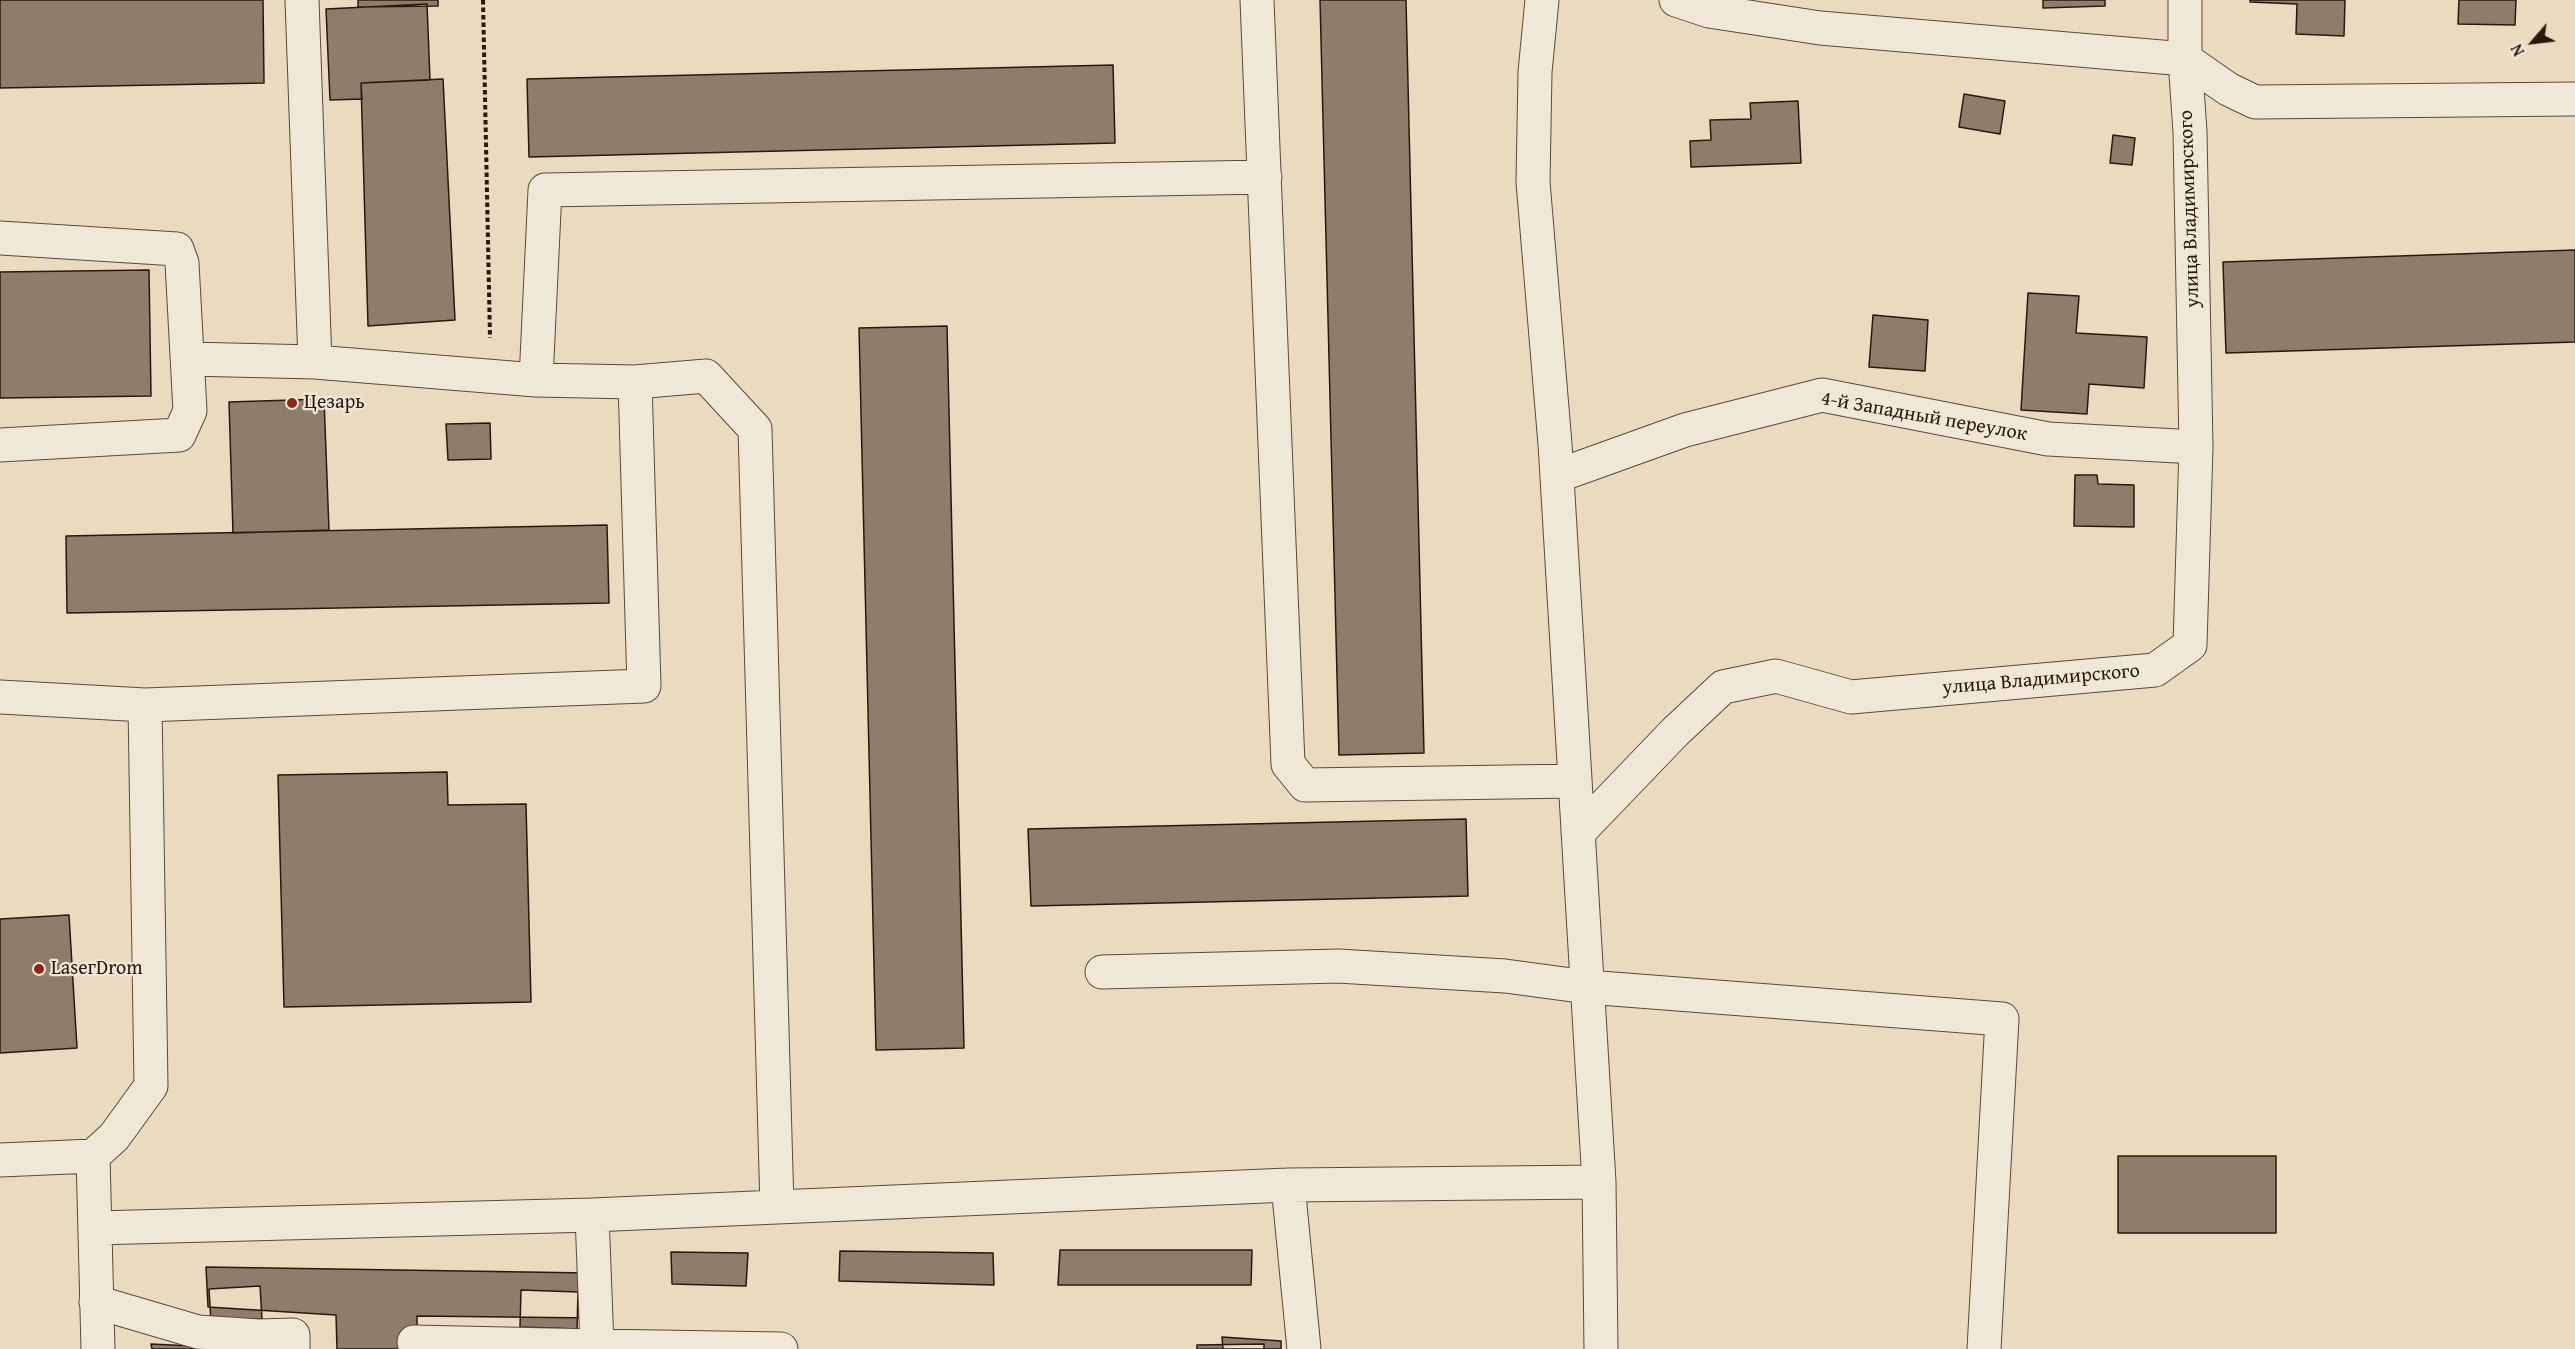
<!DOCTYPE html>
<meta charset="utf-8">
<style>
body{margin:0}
#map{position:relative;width:2575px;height:1349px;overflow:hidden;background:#e8dbc0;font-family:"Gentium Book Plus",serif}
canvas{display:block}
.north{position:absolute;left:2503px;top:12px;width:60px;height:60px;-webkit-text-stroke:4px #f0e8d6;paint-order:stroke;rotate:242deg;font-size:16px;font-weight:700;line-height:24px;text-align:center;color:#2b180d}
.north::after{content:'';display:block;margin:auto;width:21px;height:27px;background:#2b180d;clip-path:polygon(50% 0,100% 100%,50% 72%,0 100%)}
</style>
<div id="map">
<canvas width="2575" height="1349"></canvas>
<div class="north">N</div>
</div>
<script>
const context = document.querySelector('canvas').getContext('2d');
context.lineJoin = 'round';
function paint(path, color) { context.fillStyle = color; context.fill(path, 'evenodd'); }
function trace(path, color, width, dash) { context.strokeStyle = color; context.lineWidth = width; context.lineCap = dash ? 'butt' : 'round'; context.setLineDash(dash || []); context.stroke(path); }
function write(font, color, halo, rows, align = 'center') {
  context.font = font + ' "Gentium Book Plus",serif'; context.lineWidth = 4.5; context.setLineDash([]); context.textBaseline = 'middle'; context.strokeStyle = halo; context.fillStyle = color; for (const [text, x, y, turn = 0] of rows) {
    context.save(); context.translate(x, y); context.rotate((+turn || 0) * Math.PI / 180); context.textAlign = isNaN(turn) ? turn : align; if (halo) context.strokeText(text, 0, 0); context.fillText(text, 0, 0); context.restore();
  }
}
const building = new Path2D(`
 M0,0h263l1,83 -264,5z
 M358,0h80v6l-80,1z
 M1320,0h86l18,753 -85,2z
 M2043,0h62v6l-62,2z
 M2250,0h95l-1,36 -48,-2 1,-30 -47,-2z
 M2459,0h57l-1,25 -57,-1z
 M427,4l3,76 -69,3 1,16 -32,1 -4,-91z
 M1113,65l2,78 -586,14 -2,-78z
 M443,79l12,241 -87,6 -7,-243z
 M1964,94l41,7 -5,33 -41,-7z
 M1798,101l3,62 -110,4 -1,-26 21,-1 -1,-20 41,-1 -1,-16z
 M2113,135l22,3 -3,27 -22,-2z
 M2575,250v92l-349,11 -3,-91z
 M149,270l2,126 -151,2v-126z
 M2028,293l51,3 -3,37 71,4 -3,51 -55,-4 -2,30 -66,-4z
 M1873,315l55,5 -3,51 -56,-4z
 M947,326l17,722 -88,2 -17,-722z
 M324,399l5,131 -96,3 -4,-131z
 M490,423l1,36 -43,1 -2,-36z
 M2075,475h22l1,9 36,1v42l-60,-1z
 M607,525l2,78 -542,10 -1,-77z
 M447,772l1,33 78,-1 5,198 -247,5 -6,-232z
 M1466,819l2,77 -437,10 -3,-77z
 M69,915l8,133 -77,5v-134z
 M2118,1156h158v77h-158z
 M1060,1250h192l-1,35h-193z
 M840,1251l153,2 1,32 -155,-4z
 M671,1252l77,1 -2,33 -74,-2z
 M206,1267l384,6 4,45 -177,-2v33h-80l-1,-34 -128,-8z
 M260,1286l2,33 -51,3 -2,-33z
 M521,1290l57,2 -1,37 -57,-2z
 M1222,1337l59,4v8h-58z
 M151,1344l82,4v1h-81z
 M1264,1344v5h-67v-4z`);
const path = new Path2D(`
 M483,0l7,338`);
const minor = new Path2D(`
 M302,0l13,362 221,18 99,2 71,-6 49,53 22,778
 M1257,0l31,764 17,21 270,-4
 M1542,0l-7,72 -2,110 22,262 44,738 2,167
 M1676,0l33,11 111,17 365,31 43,30 27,13 320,-3
 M0,238l177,11 5,14 8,148 -11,24 -179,10
 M188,359l127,3
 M536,380l9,-190 720,-13
 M1557,476l128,-46 137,-35 226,44 148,8
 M0,697l145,8
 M1578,833l97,-101 48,-45 53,-11 75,21 304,-27 35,-25 6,-198 -6,-315 -5,-73v-59
 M1102,972l236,-6 167,10 82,11 415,32 -18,330
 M93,1156l5,193
 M0,1160l93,-4 21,-19 37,-51 -6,-381 499,-19 -9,-304
 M1288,1185l16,164
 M592,1215l5,131 184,3
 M95,1228l497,-13 696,-30 311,-3
 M96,1302l102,30 61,4 34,-1v14
 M414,1342l183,4`);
const markers = [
 [292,403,6,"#8f2418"],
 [39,969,6,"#8f2418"]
];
const streetNames = [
 ["улица Владимирского",2190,209,-92],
 ["4-й Западный переулок",1924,417,10],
 ["улица Владимирского",2041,680,-5]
];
const poiNames = [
 ["Цезарь",304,403],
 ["LaseгDrom",51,969]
];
paint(building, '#8d7d6a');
trace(building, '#2b180d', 1.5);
trace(minor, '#5a493a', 35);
trace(path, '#2b180d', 4, [4.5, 3]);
trace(minor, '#f0e8d6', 33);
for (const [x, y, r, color] of markers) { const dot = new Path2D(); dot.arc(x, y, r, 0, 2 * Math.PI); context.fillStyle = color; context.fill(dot); trace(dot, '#f0e8d6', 2); }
write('20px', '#2b180d', '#f0e8d6', streetNames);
write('20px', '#2b180d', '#f0e8d6', poiNames, 'left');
</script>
